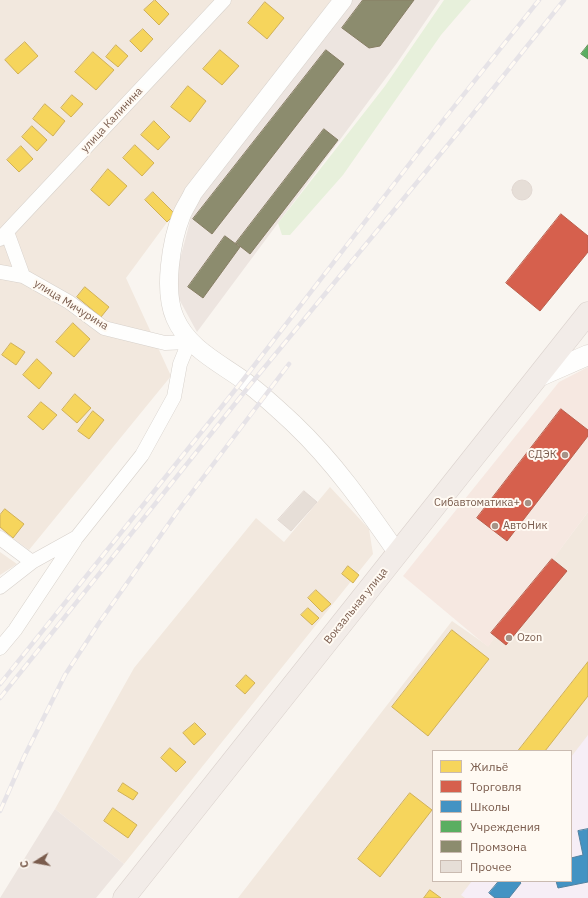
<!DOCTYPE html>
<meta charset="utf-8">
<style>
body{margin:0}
#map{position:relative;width:588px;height:898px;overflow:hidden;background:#f9f5f0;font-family:"IBM Plex Sans",sans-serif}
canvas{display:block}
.legend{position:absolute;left:432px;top:750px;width:140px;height:132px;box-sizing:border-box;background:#fffaf3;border:1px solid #cabbb1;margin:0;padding:5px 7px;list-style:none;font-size:12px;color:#7a5c4d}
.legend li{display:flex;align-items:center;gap:8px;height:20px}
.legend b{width:20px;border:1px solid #cabbb1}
.north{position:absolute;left:16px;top:842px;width:40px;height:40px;-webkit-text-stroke:3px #fffaf3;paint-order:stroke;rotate:259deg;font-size:11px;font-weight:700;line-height:16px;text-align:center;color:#7a5c4d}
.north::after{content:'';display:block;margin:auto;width:14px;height:18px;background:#7a5c4d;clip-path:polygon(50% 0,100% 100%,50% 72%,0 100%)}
</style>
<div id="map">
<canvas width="588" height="898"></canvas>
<ul class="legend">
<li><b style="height:11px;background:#f6d55c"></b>Жильё</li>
<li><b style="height:11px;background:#d6604d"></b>Торговля</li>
<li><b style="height:11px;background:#4393c3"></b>Школы</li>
<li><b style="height:11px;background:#5aae61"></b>Учреждения</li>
<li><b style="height:11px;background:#8c8c6e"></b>Промзона</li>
<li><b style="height:11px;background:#e6ded7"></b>Прочее</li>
</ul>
<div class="north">С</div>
</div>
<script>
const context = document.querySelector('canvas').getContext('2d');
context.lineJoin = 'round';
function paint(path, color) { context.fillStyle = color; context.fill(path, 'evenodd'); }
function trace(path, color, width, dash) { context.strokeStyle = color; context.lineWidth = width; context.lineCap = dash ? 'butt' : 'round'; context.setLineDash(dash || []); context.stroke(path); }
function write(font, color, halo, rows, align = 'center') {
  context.font = font + ' "IBM Plex Sans",sans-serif'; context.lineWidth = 4; context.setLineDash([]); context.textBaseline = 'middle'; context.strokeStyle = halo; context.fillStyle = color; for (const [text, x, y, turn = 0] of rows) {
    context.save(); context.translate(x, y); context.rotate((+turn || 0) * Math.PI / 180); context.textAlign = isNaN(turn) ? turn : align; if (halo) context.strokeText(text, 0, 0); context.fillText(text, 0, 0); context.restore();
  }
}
const residential = new Path2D(`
 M0,0h331l-205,278 45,98 -142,174 -29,-21z
 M330,487l39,42 4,25 -249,310 -69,-55 79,-141 122,-150 28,24z
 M588,512v386h-350l214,-277 36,25zM433,751h138v130h-138z
 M0,552l17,12 -17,11z`);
const commercial = new Path2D(`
 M588,367v145l-100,135 -85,-71 156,-194z`);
const industrial = new Path2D(`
 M345,0h95l-43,63 -200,269 -18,-33 -3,-25 21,-79z
 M55,809l69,55 -28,34h-96z`);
const education = new Path2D(`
 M588,735v163h-123l-4,-3 11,-14h99v-124z`);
const green = new Path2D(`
 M444,0h27l-30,35 -98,140 -53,60h-8l-4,-12 107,-137z`);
const homes = new Path2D(`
 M155,0l14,14 -10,11 -15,-15z
 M265,2l19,16 -17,21 -19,-16z
 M143,29l10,10 -12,13 -11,-11z
 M25,42l13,14 -20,18 -13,-14z
 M116,45l12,11 -10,11 -12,-10z
 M220,50l19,16 -17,19 -19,-16z
 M93,52l21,18 -18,20 -21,-18z
 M188,86l18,15 -16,21 -19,-15z
 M72,95l11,9 -12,13 -10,-9z
 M45,104l20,17 -12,15 -20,-17z
 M154,121l16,16 -12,13 -17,-15z
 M32,126l15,14 -10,11 -15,-14z
 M135,145l19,18 -12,13 -19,-18z
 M21,146l12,13 -14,13 -12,-12z
 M108,169l19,17 -18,20 -18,-16z
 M153,192l22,22 -8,8 -22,-22z
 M85,287l24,20 -8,10 -24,-20z
 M73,323l17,16 -16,18 -18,-15z
 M11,343l14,9 -9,13 -14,-10z
 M37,359l15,14 -13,16 -16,-14z
 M75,394l16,14 -14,15 -15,-13z
 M41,402l16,13 -14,15 -15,-13z
 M93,411l11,9 -15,19 -11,-8z
 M5,509l19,15 -11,14 -13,-11v-12z
 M348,566l11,9 -6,8 -11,-9z
 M316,590l15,14 -9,8 -14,-14z
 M308,608l11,10 -7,7 -11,-10z
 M452,630l37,29 -61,77 -36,-29z
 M588,662v34l-43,55h-27z
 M246,675l9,8 -10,11 -9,-8z
 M195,723l11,11 -12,11 -11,-12z
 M170,748l16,14 -10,10 -15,-14z
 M123,783l15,10 -5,7 -15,-9z
 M410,793l22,17 -52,67 -22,-18z
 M113,808l24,17 -9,13 -24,-17z
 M430,890l11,8h-17z`);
const shops = new Path2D(`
 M561,214l27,22v16l-48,59 -34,-28z
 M561,409l27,21v6l-81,105 -30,-23z
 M552,559l15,12 -61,74 -15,-12z`);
const schools = new Path2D(`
 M588,829v53l-30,6 -2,-7h15v-23l12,-3 -5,-24z
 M499,881h20l2,2 -12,15h-14l-6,-5z`);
const public = new Path2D(`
 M588,45v14l-7,-5z`);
const industry = new Path2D(`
 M363,0h51l-34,46 -11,2 -27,-20z
 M326,50l18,14 -132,170 -19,-15z
 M324,129l14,11 -88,114 -14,-11z
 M225,236l15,11 -37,51 -15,-11z`);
const building = new Path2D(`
 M512 190a10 10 0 1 1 20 0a10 10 0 1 1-20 0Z
 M304,491l13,11 -26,29 -13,-11z`);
const minor = new Path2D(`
 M7,232l16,44
 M0,239l224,-239
 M0,272l23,4 46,26 35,26 61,15 24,-1 -9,22 -6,33 -32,58 -65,82 -45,25 -32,25
 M0,538l32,24
 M0,648l15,-18 60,-90`);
const tertiary = new Path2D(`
 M343,0l-150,193c-3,7 -8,14 -11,21 -11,27 -19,77 -7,104 13,30 43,44 68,62 18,13 35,29 51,44 41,39 72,84 104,130`);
const secondary = new Path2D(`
 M538,377l50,-22`);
const trunk = new Path2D(`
 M124,898l464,-585`);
const rail = new Path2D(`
 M0,684l243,-304 198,-257 98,-123
 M0,698l250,-313 206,-250 108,-135
 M0,811l24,-54 41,-82 34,-52 78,-111 112,-148`);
const markers = [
 [565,455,4,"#a69286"],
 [528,503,4,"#a69286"],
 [495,526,4,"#a69286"],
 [509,638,4,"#a69286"]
];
const streetNames = [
 ["улица Калинина",112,120,-47],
 ["улица Мичурина",71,305,32],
 ["Вокзальная улица",356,606,-51]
];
const poiNames = [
 ["СДЭК",557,455],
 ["Сибавтоматика+",520,503],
 ["АвтоНик",503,526,"left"],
 ["Ozon",517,638,"left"]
];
paint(residential, '#f2e8de');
paint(commercial, '#f6e8e1');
paint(industrial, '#ede5e0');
paint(education, '#f6eef6');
paint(green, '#e7f0db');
paint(homes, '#f6d55c');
trace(homes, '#d1b158', 1);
paint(shops, '#d6604d');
trace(shops, '#ba5f4d', 1);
paint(schools, '#4393c3');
trace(schools, '#5482a0', 1);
paint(public, '#5aae61');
trace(public, '#64955b', 1);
paint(industry, '#8c8c6e');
trace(industry, '#877e64', 1);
paint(building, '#e6ded7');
trace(building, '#e2d8d2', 1);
trace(minor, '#d7d1cb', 15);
trace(tertiary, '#d7d1cb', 19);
trace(secondary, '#d9d2cb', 21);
trace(trunk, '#dad1cc', 23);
trace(minor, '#fefefd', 14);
trace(tertiary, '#fefefd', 18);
trace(secondary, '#fefefd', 20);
trace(trunk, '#f2ece8', 22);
trace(rail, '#e6e3e7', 4.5);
trace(rail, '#fffaf3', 3, [9]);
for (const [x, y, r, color] of markers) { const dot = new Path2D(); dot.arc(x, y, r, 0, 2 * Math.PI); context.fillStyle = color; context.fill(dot); trace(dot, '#fffaf3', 1.5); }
write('11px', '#7a5c4d', '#fffaf3', streetNames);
write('11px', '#7a5c4d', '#fffaf3', poiNames, 'right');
</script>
